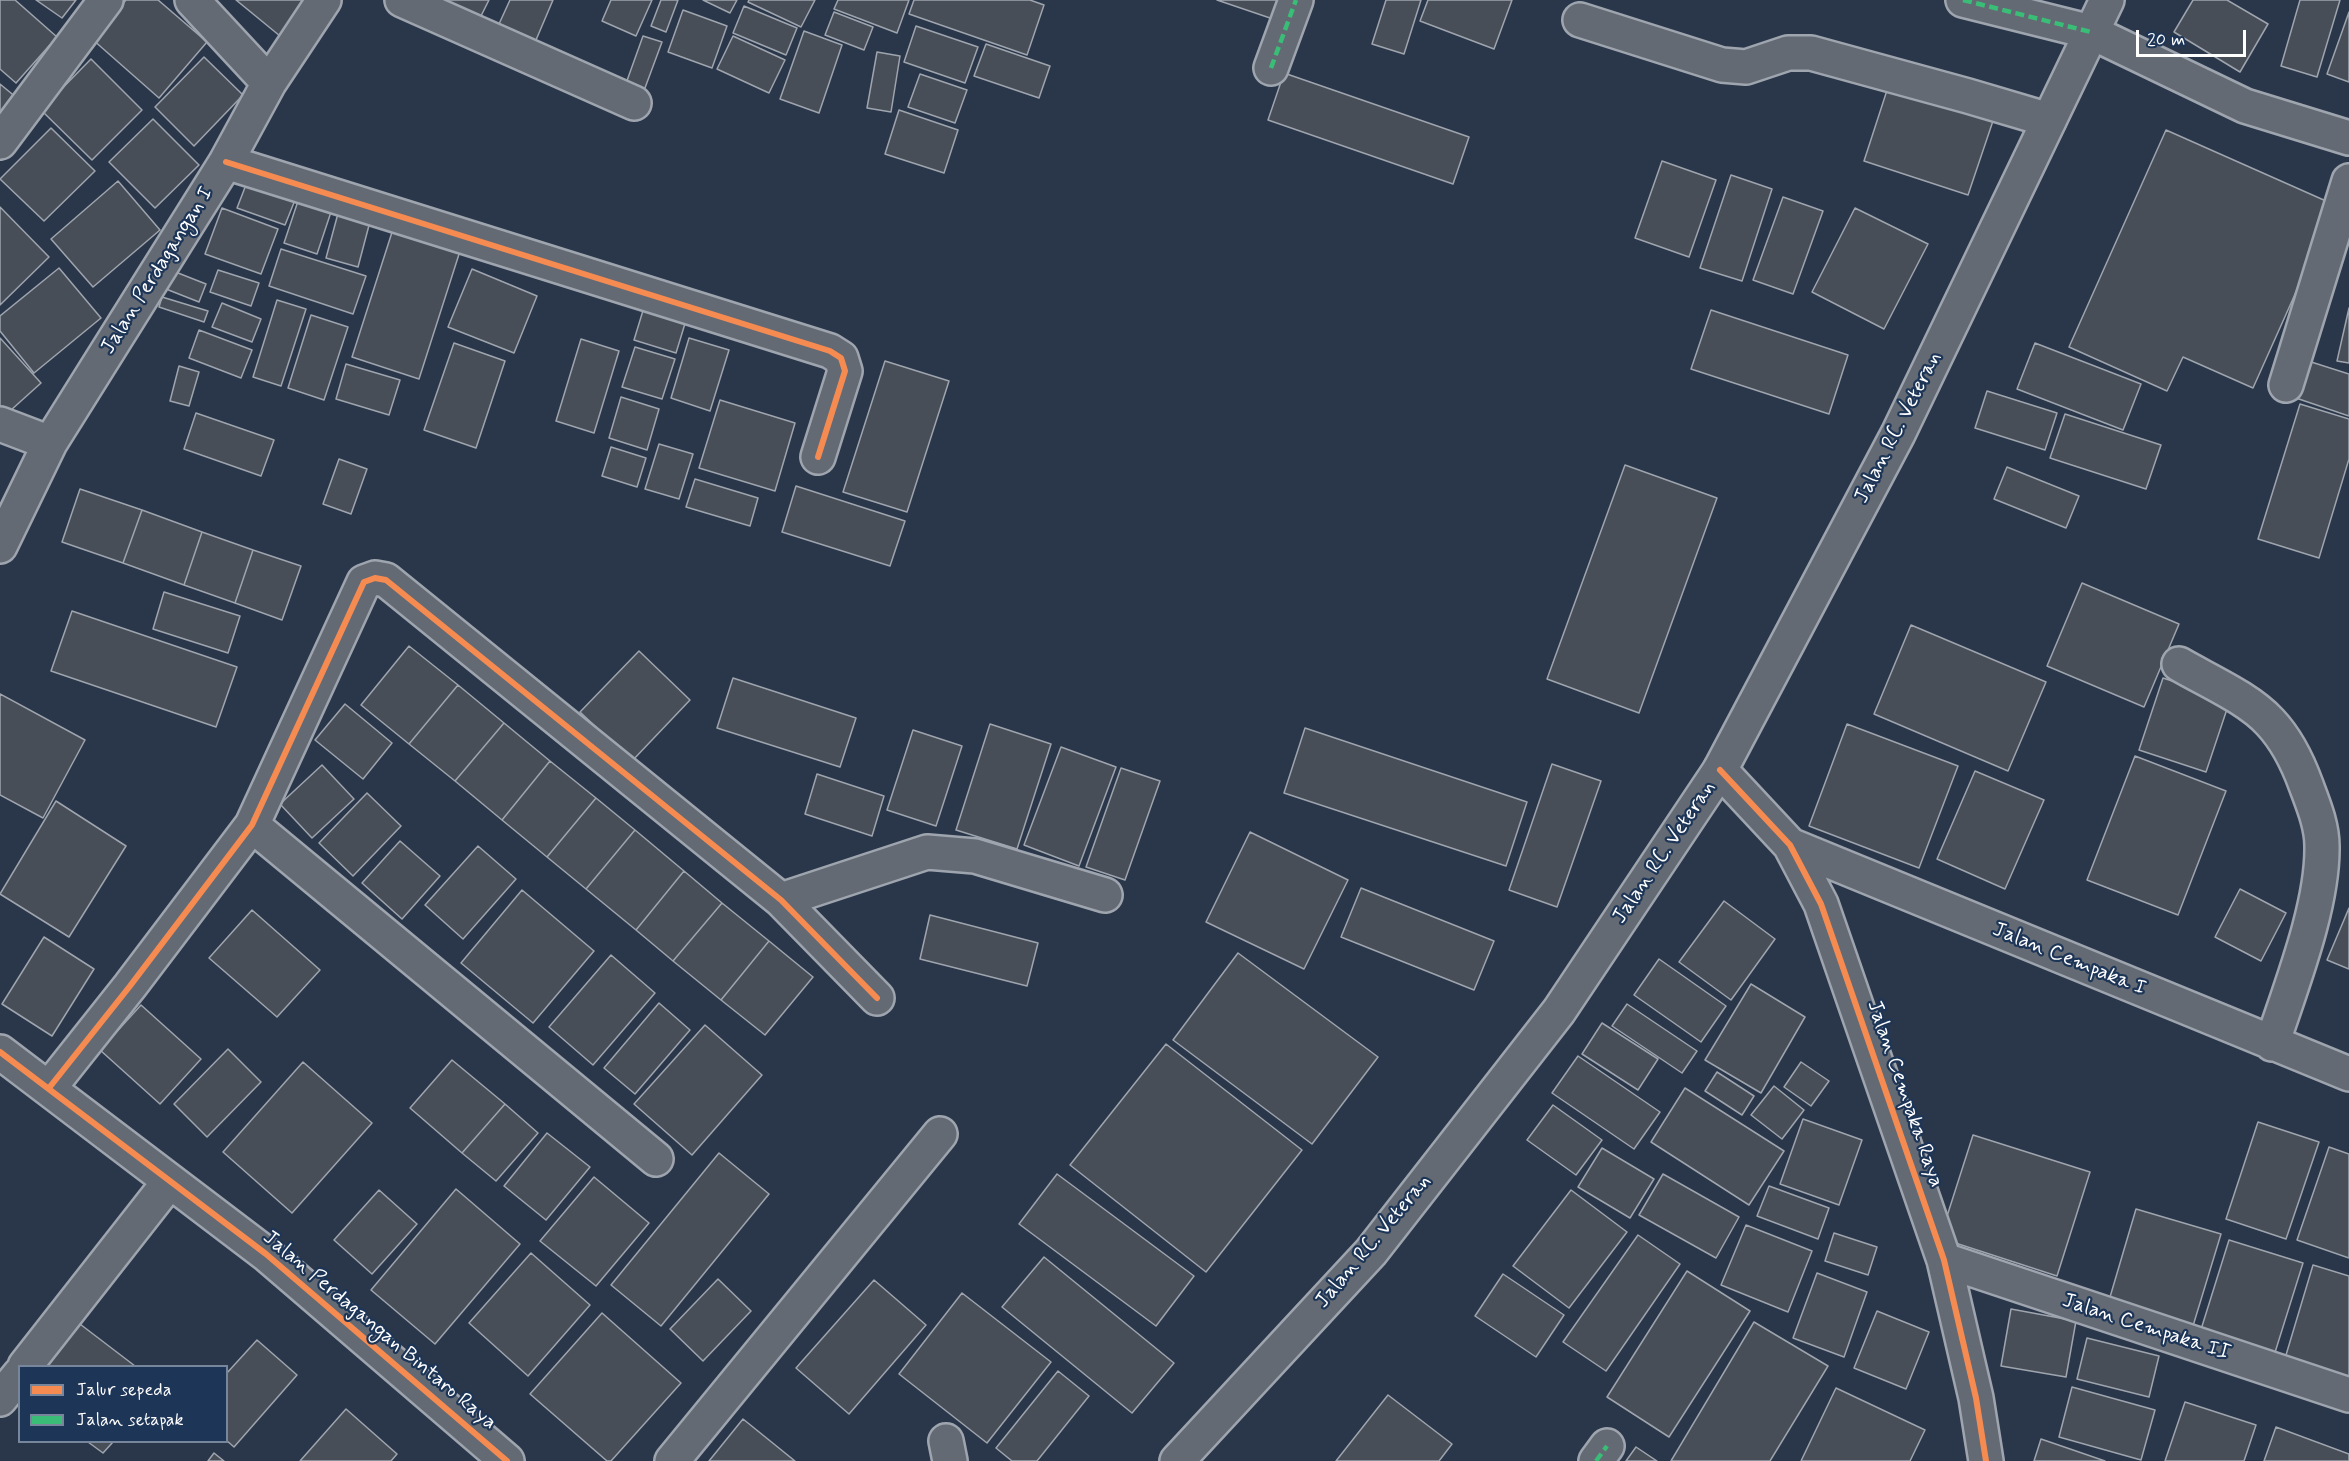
<!DOCTYPE html>
<style>
body{margin:0}
#map{position:relative;width:2349px;height:1461px;overflow:hidden;background:#2a374a;font-family:Mynerve,sans-serif}
canvas{display:block}
.legend{position:absolute;left:18px;top:1365px;width:210px;height:78px;box-sizing:border-box;background:#1d3557;border:2px solid #77869a;margin:0;padding:8px 10px;list-style:none;font-size:18px;color:#fff}
.legend li{display:flex;align-items:center;gap:12px;height:30px}
.legend b{width:30px;border:2px solid #77869a}
.scale{position:absolute;left:2136px;top:30px;width:110px;height:27px;box-sizing:border-box;border:3px solid #fff;border-top:0;padding-left:8px;font-size:18px;line-height:21px;white-space:nowrap;color:#fff;-webkit-text-stroke:4px #1d3557;paint-order:stroke}
</style>
<div id="map">
<canvas width="2349" height="1461"></canvas>
<ul class="legend">
<li><b style="height:8px;background:#f68b52"></b>Jalur sepeda</li>
<li><b style="height:8px;background:#3abd76"></b>Jalan setapak</li>
</ul>
<div class="scale">20 m</div>
</div>
<script>
const context = document.querySelector('canvas').getContext('2d');
context.lineJoin = 'round';
function paint(path, color) { context.fillStyle = color; context.fill(path, 'evenodd'); }
function trace(path, color, width, dash) { context.strokeStyle = color; context.lineWidth = width; context.lineCap = dash ? 'butt' : 'round'; context.setLineDash(dash || []); context.stroke(path); }
function write(font, color, halo, rows, align = 'center') {
  context.font = font + ' Mynerve,sans-serif'; context.lineWidth = 4.5; context.setLineDash([]); context.textBaseline = 'middle'; context.strokeStyle = halo; context.fillStyle = color; for (const [text, x, y, turn = 0] of rows) {
    context.save(); context.translate(x, y); context.rotate((+turn || 0) * Math.PI / 180); context.textAlign = isNaN(turn) ? turn : align; if (halo) context.strokeText(text, 0, 0); context.fillText(text, 0, 0); context.restore();
  }
}
const building = new Path2D(`
 M0,0h15l42,37 -41,46 -16,-14z
 M36,0h40l-14,18z
 M126,0h32l49,42 -48,56 -67,-59z
 M236,0h74l-30,36z
 M435,0h54l-11,22z
 M510,0h43l-17,40 -37,-16z
 M611,0h41l-16,36 -34,-15z
 M661,0h17l-12,32 -15,-6z
 M703,0h34l-7,13z
 M749,0h66l-14,27 -53,-25z
 M838,0h71l-12,33 -63,-24z
 M914,0h116l14,5 -17,50 -118,-41z
 M1217,0h62l-6,19z
 M1386,0h35l-17,54 -32,-10z
 M1428,0h84l-18,49 -74,-28z
 M2193,0h34l41,24 -28,48 -66,-40z
 M2300,0h40l-23,77 -36,-11z
 M744,6l53,22 -11,27 -53,-22z
 M683,10l44,16 -15,42 -44,-16z
 M834,12l39,15 -9,23 -39,-15z
 M2349,12v70l-22,-8z
 M916,26l62,21 -13,36 -61,-21z
 M804,31l38,14 -23,68 -39,-14z
 M643,36l19,6 -20,54 -18,-7z
 M733,36l52,24 -16,33 -52,-24z
 M986,44l64,22 -11,32 -65,-22z
 M877,52l23,4 -9,56 -24,-4z
 M204,57l39,38 -49,51 -39,-39z
 M91,59l51,51 -50,50 -51,-50z
 M1284,73l185,64 -16,47 -185,-64z
 M920,74l47,16 -12,33 -47,-16z
 M1891,78l105,34 -28,83 -104,-34z
 M0,84l17,14 -17,20z
 M899,110l59,20 -14,43 -59,-19z
 M153,119l46,46 -44,43 -46,-46z
 M51,128l44,43 -51,50 -44,-42z
 M2166,130l169,75 -82,183 -70,-31 -16,34 -98,-44z
 M1662,161l54,19 -27,77 -54,-19z
 M1731,175l41,14 -30,92 -42,-13z
 M249,177l48,18 -12,30 -48,-17z
 M118,181l42,49 -67,57 -42,-48z
 M1783,197l40,14 -30,83 -40,-14z
 M298,201l33,11 -14,42 -33,-11z
 M340,206l32,8 -14,53 -32,-9z
 M0,207l49,50 -49,48z
 M222,208l56,21 -17,45 -56,-20z
 M1855,208l73,36 -44,85 -72,-37z
 M394,226l67,22 -42,131 -67,-22z
 M281,249l85,27 -13,38 -84,-28z
 M59,268l42,50 -67,55 -34,-42v-15z
 M472,269l65,27 -23,57 -66,-26z
 M218,270l41,13 -8,23 -41,-14z
 M173,271l33,13 -7,18 -33,-13z
 M162,297l46,14 -4,11 -45,-15z
 M277,300l29,9 -25,77 -28,-9z
 M222,303l39,16 -9,23 -40,-15z
 M645,304l42,13 -11,36 -42,-13z
 M2349,308v55l-12,-2z
 M1711,310l137,45 -19,59 -138,-45z
 M311,315l37,12 -24,73 -36,-12z
 M199,330l53,20 -11,28 -52,-20z
 M0,338l41,45 -41,37z
 M689,338l40,12 -19,61 -39,-13z
 M581,339l38,12 -25,82 -38,-12z
 M454,343l51,18 -29,87 -52,-18z
 M2035,343l106,41 -18,46 -106,-41z
 M635,347l40,12 -13,40 -40,-12z
 M2305,360l44,14v42l-56,-19z
 M885,361l64,20 -42,131 -64,-20z
 M346,364l54,16 -11,35 -53,-16z
 M179,366l20,6 -10,34 -19,-5z
 M1987,391l70,22 -12,37 -70,-22z
 M621,397l38,12 -12,41 -38,-12z
 M720,400l75,23 -20,68 -76,-23z
 M2300,404l49,15v40l-30,99 -61,-19z
 M196,413l78,27 -13,36 -77,-27z
 M2065,414l96,31 -15,44 -96,-31z
 M659,444l34,10 -14,45 -34,-10z
 M611,447l35,11 -9,29 -35,-11z
 M339,459l28,10 -16,45 -28,-10z
 M1625,465l92,33 -78,215 -92,-34z
 M2007,467l72,29 -13,32 -72,-29z
 M695,479l63,19 -8,28 -64,-19z
 M796,486l109,35 -15,45 -108,-34z
 M80,489l62,21 -19,53 -61,-21z
 M142,510l60,22 -18,53 -61,-22z
 M202,532l51,18 -18,53 -51,-18z
 M253,550l48,16 -19,54 -47,-17z
 M2082,583l97,41 -35,83 -97,-41z
 M164,592l76,24 -12,37 -75,-24z
 M72,611l165,56 -21,60 -165,-56z
 M1911,625l135,57 -38,89 -134,-57z
 M409,646l49,39 -49,59 -48,-39z
 M639,651l51,49 -58,61 -52,-49z
 M733,678l123,40 -16,49 -123,-39z
 M2163,678l67,22 -24,72 -67,-22z
 M458,685l46,38 -49,58 -46,-37z
 M0,694l85,46 -42,78 -43,-23z
 M345,704l47,39 -29,36 -48,-39z
 M504,723l46,38 -48,59 -47,-39z
 M990,724l61,20 -34,105 -61,-19z
 M1847,724l111,42 -39,102 -110,-42z
 M1305,728l222,74 -21,64 -222,-73z
 M913,730l49,16 -26,80 -49,-16z
 M1061,747l55,20 -37,99 -55,-21z
 M2135,756l91,35 -48,124 -91,-35z
 M550,761l46,37 -49,59 -45,-37z
 M1552,764l49,17 -44,126 -48,-17z
 M322,765l32,34 -42,39 -32,-34z
 M1121,768l39,13 -35,99 -39,-13z
 M1975,771l69,29 -39,89 -68,-30z
 M817,774l67,22 -12,40 -67,-22z
 M367,793l34,33 -48,50 -34,-33z
 M596,798l39,32 -49,59 -39,-32z
 M56,801l70,45 -57,91 -69,-43z
 M635,830l49,41 -48,59 -50,-41z
 M1250,832l98,48 -44,89 -98,-47z
 M400,841l40,35 -38,43 -40,-36z
 M478,846l38,33 -53,60 -38,-34z
 M684,871l38,32 -49,58 -37,-31z
 M1361,888l133,53 -20,49 -133,-53z
 M2240,889l46,24 -25,48 -46,-24z
 M522,890l72,61 -61,72 -72,-60z
 M1724,901l51,38 -44,61 -52,-38z
 M722,903l47,38 -48,59 -48,-39z
 M2349,908v61l-22,-9z
 M252,910l68,60 -43,47 -68,-59z
 M930,915l108,28 -11,43 -107,-27z
 M44,937l50,32 -42,67 -50,-32z
 M769,941l44,36 -48,58 -44,-35z
 M1238,953l140,104 -66,87 -139,-104z
 M611,955l44,38 -62,72 -44,-38z
 M1659,959l67,47 -25,36 -67,-47z
 M1751,984l54,33 -44,76 -56,-33z
 M659,1003l31,27 -55,64 -31,-26z
 M1627,1004l70,47 -15,22 -70,-47z
 M141,1005l60,54 -41,45 -60,-54z
 M1602,1023l56,36 -20,31 -56,-36z
 M705,1025l57,50 -70,80 -58,-51z
 M1166,1044l136,106 -96,122 -136,-107z
 M228,1049l33,33 -54,55 -33,-33z
 M1578,1056l82,56 -26,37 -82,-56z
 M452,1060l53,44 -43,49 -52,-45z
 M303,1062l69,61 -80,90 -69,-61z
 M1801,1062l28,19 -18,25 -27,-19z
 M1717,1072l37,24 -12,19 -37,-24z
 M1774,1086l30,24 -22,29 -31,-24z
 M1685,1088l99,63 -35,54 -98,-63z
 M505,1104l33,29 -42,48 -34,-28z
 M1553,1105l49,35 -26,35 -49,-35z
 M1803,1119l59,21 -23,65 -59,-21z
 M2258,1122l61,20 -33,97 -60,-20z
 M547,1133l43,34 -44,53 -42,-34z
 M1973,1135l117,37 -33,104 -117,-38z
 M2329,1147l20,7v104l-52,-18z
 M1602,1148l52,31 -24,39 -52,-31z
 M719,1153l50,41 -108,132 -50,-41z
 M1057,1174l137,102 -38,50 -137,-102z
 M1663,1174l76,43 -23,41 -77,-43z
 M594,1177l55,46 -53,63 -56,-45z
 M1769,1186l60,22 -11,31 -61,-23z
 M456,1189l64,55 -85,100 -64,-54z
 M379,1190l38,34 -45,50 -38,-34z
 M1571,1190l56,42 -58,76 -56,-42z
 M2136,1209l85,25 -32,105 -84,-25z
 M1746,1225l66,26 -24,61 -67,-27z
 M1834,1233l43,14 -9,28 -43,-14z
 M1638,1235l42,29 -74,107 -43,-29z
 M2229,1240l74,23 -31,99 -74,-23z
 M531,1253l59,52 -62,71 -59,-53z
 M1044,1257l130,106 -42,50 -130,-106z
 M2313,1265l36,11v109l-66,-20z
 M1687,1271l63,40 -81,126 -62,-40z
 M1817,1273l50,19 -23,65 -51,-19z
 M1503,1274l61,41 -28,42 -61,-41z
 M718,1279l33,32 -48,50 -33,-32z
 M874,1280l52,45 -77,89 -53,-46z
 M962,1293l89,69 -64,81 -88,-69z
 M2011,1309l65,12 -10,56 -65,-11z
 M1877,1311l52,21 -23,57 -52,-21z
 M602,1313l79,70 -70,78h-4l-77,-67z
 M76,1321l59,45h-95z
 M1754,1322l74,44 -58,95h-99z
 M2087,1338l72,18 -10,41 -72,-18z
 M257,1340l40,35 -63,72 -8,-7v-66z
 M1058,1371l31,25 -52,65h-25l-16,-13z
 M2072,1387l83,23 -14,50 -82,-23z
 M1836,1388l89,42 -15,31h-109z
 M1388,1395l64,49 -13,17h-103z
 M2185,1402l71,23 -12,36h-79z
 M346,1409l51,45 -6,7h-91z
 M743,1419l52,42h-86z
 M2276,1427l73,27v7h-85z
 M2041,1439l64,22h-71z
 M88,1442h25l-10,11z
 M1636,1447l21,14h-31z
 M214,1453l10,8h-16z`);
const minor = new Path2D(`
 M192,0l77,83
 M402,0l232,103
 M1963,0l128,32 154,74 104,32
 M1580,20l142,45 24,2 42,-14h23l157,43 81,24
 M1271,68l25,-68
 M0,142l106,-142
 M226,162l604,189 11,7 4,13 -27,86
 M2286,385l63,-204
 M0,424l50,19
 M0,546l50,-103 176,-281 43,-79 55,-83
 M2179,664c29,17 69,34 91,58 17,18 28,41 36,63 7,19 16,40 16,61 1,60 -31,140 -50,198
 M1720,770l70,75 31,59 123,356 32,138 10,63
 M252,825l404,334
 M1790,845l559,229
 M781,900l146,-48 48,4 130,39
 M0,1052l266,202 241,207
 M49,1088l81,-102 122,-161 112,-243 11,-4 11,2 395,320 96,98
 M1944,1260l405,135
 M25,1366l145,-185
 M0,1399l20,-25
 M946,1441l4,20
 M672,1461l268,-327
 M1596,1461l11,-15`);
const major = new Path2D(`
 M1177,1461l194,-209 188,-241 161,-241 178,-336 209,-434`);
const quiet = new Path2D(`
 M1963,0l128,32
 M1271,68l25,-68
 M1596,1461l11,-15`);
const cycleway = new Path2D(`
 M226,162l604,189 11,7 4,13 -27,86
 M1720,770l70,75 31,59 123,356 32,138 10,63
 M0,1052l266,202 241,207
 M49,1088l81,-102 122,-161 112,-243 11,-4 11,2 395,320 96,98`);
const streetNames = [
 ["Jalan Perdagangan I",158,271,-58],
 ["Jalan RC. Veteran",1899,428,-63],
 ["Jalan RC. Veteran",1665,853,-56],
 ["Jalan Cempaka I",2069,960,22],
 ["Jalan Cempaka Raya",1904,1094,71],
 ["Jalan RC. Veteran",1374,1242,-50],
 ["Jalan Cempaka II",2146,1328,18],
 ["Jalan Perdagangan Bintaro Raya",379,1331,40]
];
paint(building, '#484e58');
trace(building, '#9fa5ae', 1.5);
trace(minor, '#9fa5ae', 38);
trace(major, '#9fa5ae', 38);
trace(minor, '#636a74', 33);
trace(major, '#636a74', 33);
trace(quiet, '#3abd76', 4.5, [9, 4.5]);
trace(cycleway, '#f68b52', 6);
write('21px', '#fff', '#1d3557', streetNames);
</script>
